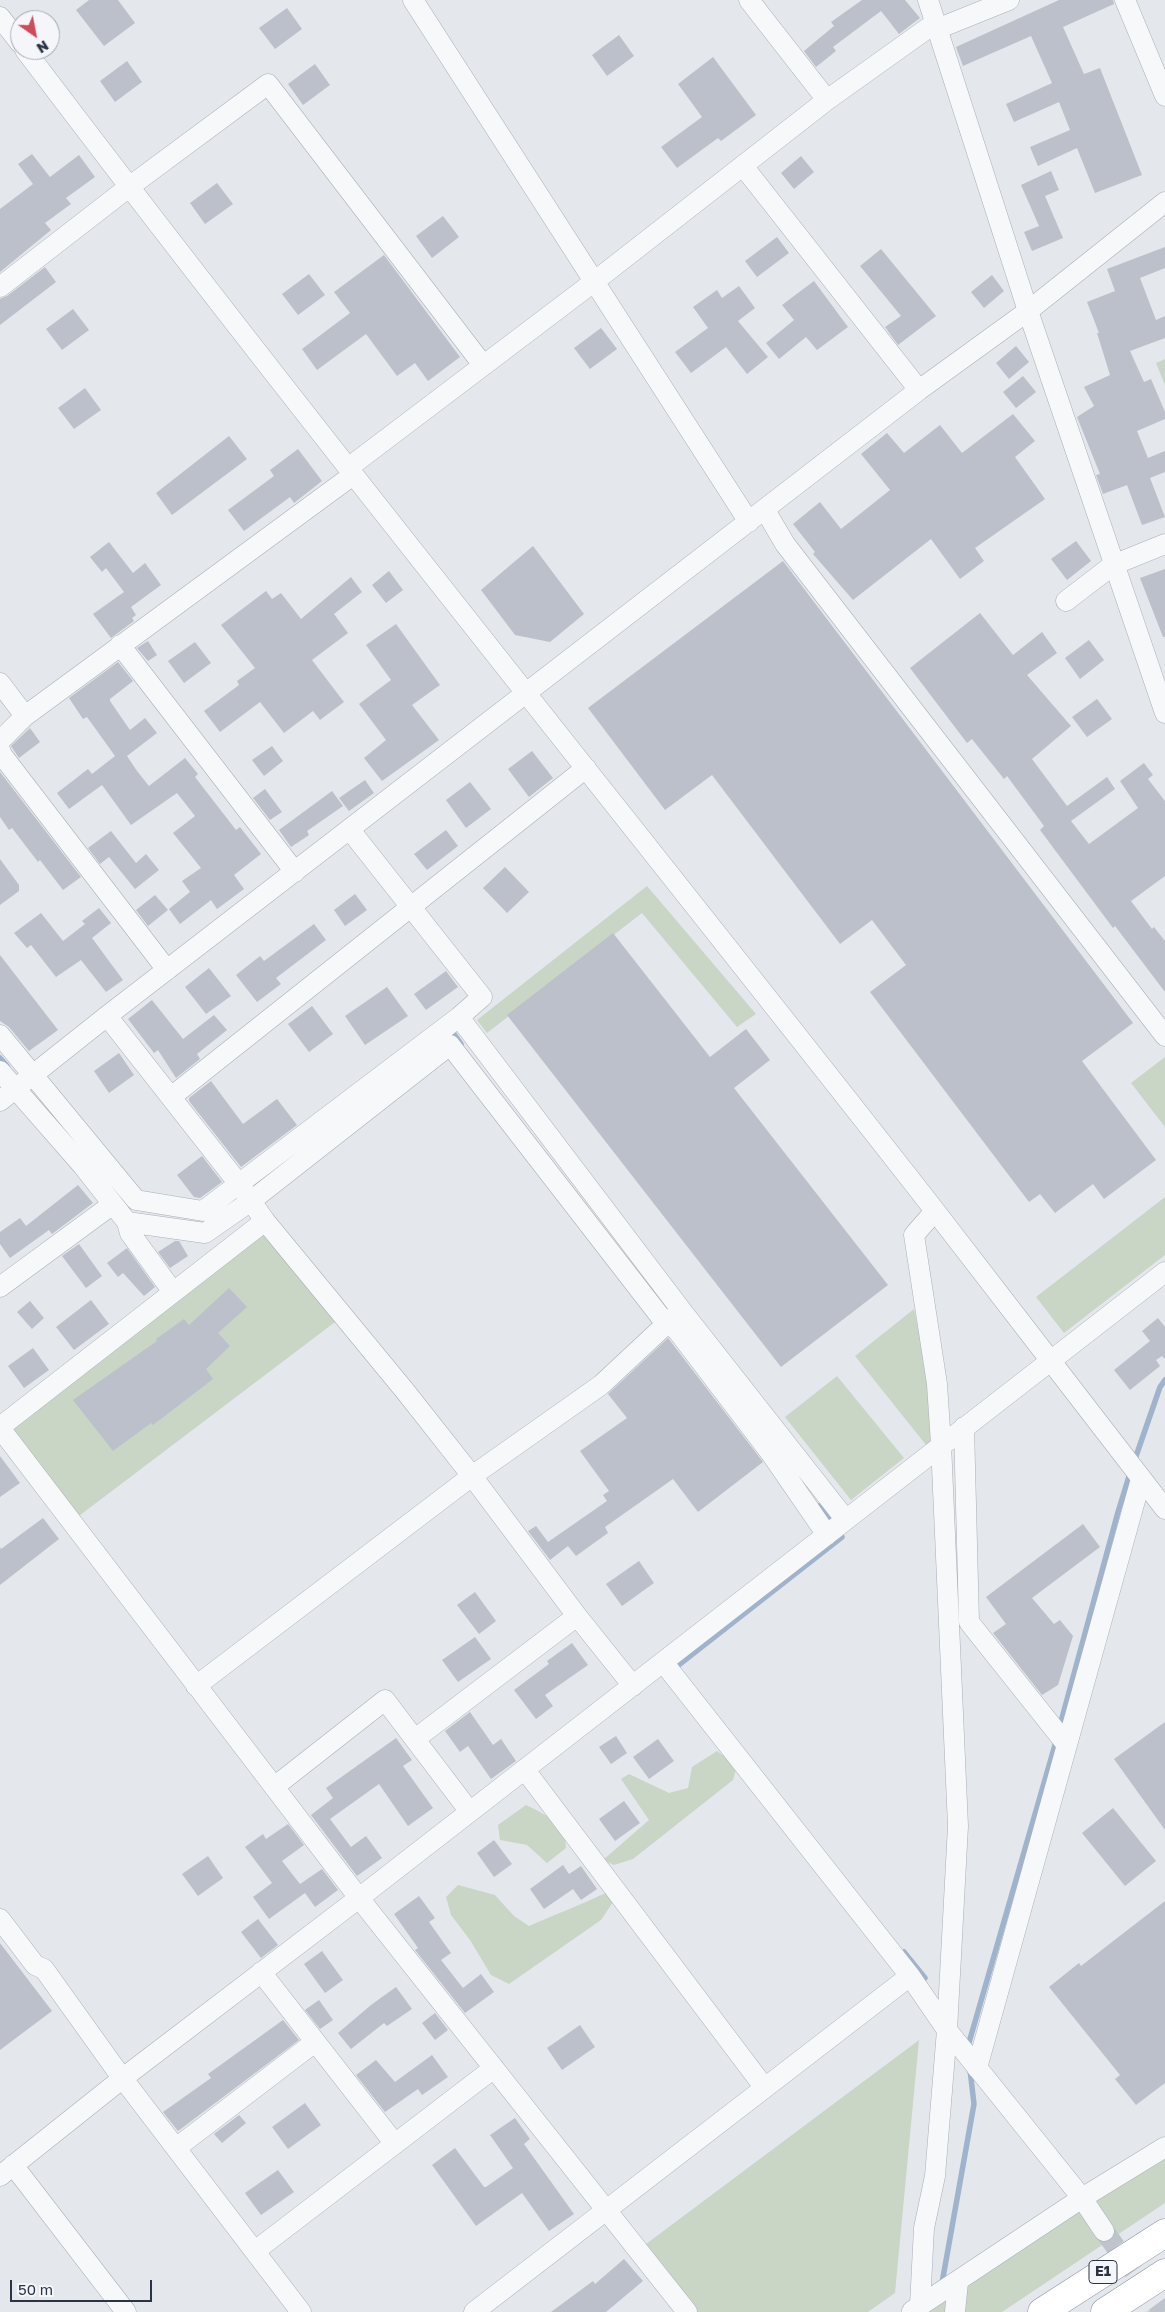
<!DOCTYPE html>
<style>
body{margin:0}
#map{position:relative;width:1165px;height:2312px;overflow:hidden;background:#e4e7ec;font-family:"Golos Text",sans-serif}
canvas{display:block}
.north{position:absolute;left:10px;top:10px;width:50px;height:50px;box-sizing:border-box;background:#f4f6f9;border:1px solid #a4a8b1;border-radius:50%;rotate:147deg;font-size:14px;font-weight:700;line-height:20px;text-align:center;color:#2b3445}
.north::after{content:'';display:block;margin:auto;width:18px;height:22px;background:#d1495b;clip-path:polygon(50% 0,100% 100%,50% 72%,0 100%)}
.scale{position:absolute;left:10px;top:2280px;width:142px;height:22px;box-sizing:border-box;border:2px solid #2b3445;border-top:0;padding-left:6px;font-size:15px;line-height:18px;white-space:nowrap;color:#2b3445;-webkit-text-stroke:4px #f4f6f9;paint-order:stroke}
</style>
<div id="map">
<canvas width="1165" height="2312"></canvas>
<div class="north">N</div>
<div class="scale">50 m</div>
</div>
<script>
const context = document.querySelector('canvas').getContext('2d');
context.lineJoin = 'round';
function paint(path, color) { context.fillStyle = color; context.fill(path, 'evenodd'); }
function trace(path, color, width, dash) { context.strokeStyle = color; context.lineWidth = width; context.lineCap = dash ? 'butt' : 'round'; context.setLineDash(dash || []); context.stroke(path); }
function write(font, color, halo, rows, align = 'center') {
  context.font = font + ' "Golos Text",sans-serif'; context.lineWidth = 4; context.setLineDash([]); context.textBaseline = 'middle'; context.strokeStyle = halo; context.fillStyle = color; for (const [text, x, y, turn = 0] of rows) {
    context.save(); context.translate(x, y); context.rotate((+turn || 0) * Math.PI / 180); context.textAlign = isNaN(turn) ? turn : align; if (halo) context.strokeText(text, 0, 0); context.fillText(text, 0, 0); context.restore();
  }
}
const green = new Path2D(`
 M1165,359v26l-9,-22z
 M647,886l109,128 -19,13 -95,-114 -155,120 -10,-13z
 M1165,1057v70l-34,-44z
 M1165,1197v58l-101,78 -28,-36z
 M265,1221l78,95 -272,206 -67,-89z
 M914,1309l26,125 -14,11 -71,-89z
 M837,1376l67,82 -53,42 -66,-83z
 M717,1751l20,15 -4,14 -100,79 -19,6 -11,-5 46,-40 -28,-41 8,-5 40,19 19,-5 4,-21z
 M526,1805c19,9 40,19 40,43l-19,15 -20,-18 -27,-5 -2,-15z
 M458,1885l37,10 19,21 15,10c27,-12 54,-22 81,-35l5,8 -14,21 -92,64 -18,-9 -21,-35 -19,-25 -5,-18z
 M919,2040l-24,253 -27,19h-173l-57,-62z
 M1165,2149v54l-163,109h-90z
 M1165,2301v11h-19z`);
const stream = new Path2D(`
 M447,1039l7,-5 7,10
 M0,1058l7,8
 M1134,1462l26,-75 5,-7
 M678,1669l-2,-2 166,-130 -23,-31
 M1059,1729l59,-217 12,-39
 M904,1952l21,26
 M968,2046l89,-308
 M942,2283l32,-179 -4,-34`);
const building = new Path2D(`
 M89,0h29l17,23 -31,23 -28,-36z
 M862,0h43l15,18 -21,16 -18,-23 -48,36 3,4 -20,16 -12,-16 30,-25 -3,-4z
 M1059,0h54l1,4 -51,23 21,47 16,-6 42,107 -47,18 -18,-45 -39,18 -8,-19 40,-17 -11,-28 -45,20 -8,-18 46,-21 -21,-47 -68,30 -7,-19z
 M287,8l15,21 -27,20 -16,-21z
 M619,35l15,21 -27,20 -15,-21z
 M713,57l43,58 -35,26 -3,-3 -41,30 -16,-21 41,-30 -24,-33z
 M127,61l15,21 -27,20 -15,-21z
 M315,64l15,21 -27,20 -15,-21z
 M32,154l18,23 29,-22 16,22 -29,21 5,6 -26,19 6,7 -51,42v-63l33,-25 -15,-20z
 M801,156l13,16 -20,17 -13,-16z
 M1051,171l8,19 -14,6 18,42 -31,13 -8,-19 15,-6 -18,-41z
 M217,183l16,21 -28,20 -15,-21z
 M443,216l16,21 -27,21 -16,-22z
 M777,237l12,16 -32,24 -12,-16z
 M1165,247v21l-25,10 16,42 9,-4v22l-35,13 14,31 7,-3 14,33v7l-28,12 11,27 17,-7v21l-15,6 15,39 -23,8 -15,-40 -24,9 -7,-19 4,-1 -23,-57 17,-11 -10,-19 26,-12 -13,-42h2l-12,-31 28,-11 -8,-22z
 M881,249l55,67 -38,29 -13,-18 16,-11 -41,-50z
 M384,255l76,102 -32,24 -13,-18 -18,13 -31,-42 -49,36 -15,-21 48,-36 -16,-21z
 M45,267l11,15 -56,43v-26l7,-3z
 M309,274l16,21 -27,20 -16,-21z
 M992,275l12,16 -20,17 -13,-16z
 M814,281l34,46 -31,23 -11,-13 -27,22 -13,-16 28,-23 -12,-15z
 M739,286l16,22 -17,13 30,36 -21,17 -21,-27 -35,26 -16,-21 33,-24 -15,-21 24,-17 5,8z
 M73,309l16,21 -27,20 -16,-21z
 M601,328l16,21 -27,20 -16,-21z
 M1016,346l13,16 -20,17 -13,-16z
 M1023,376l13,16 -20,16 -13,-16z
 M85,388l16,22 -27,19 -16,-21z
 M1013,414l22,27 -20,16 30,42 -70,49 9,13 -24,18 -29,-40 -78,61 -40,-46 2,-2 -22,-28 27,-22 21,27 49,-39 -29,-36 26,-21 17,20 36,-28 22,28z
 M229,436l18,23 -75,56 -16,-22z
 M298,449l24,32 -28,22 -4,-6 -46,34 -16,-21 46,-34 -4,-6z
 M1076,541l15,20 -24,19 -16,-21z
 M109,542l24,31 12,-10 16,22 -30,22 5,8 -4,3 2,3 -23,17 -18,-24 31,-22 -18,-24 -4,4 -12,-15z
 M533,546l51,68 -34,28 -35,-7 -34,-45z
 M783,561l350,462 -51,38 74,99 -52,39 -11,-15 -38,29 -15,-19 -11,8 -159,-210 36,-27 -34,-45 -32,24 -128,-169 -47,35 -77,-102z
 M1165,569v68h-2l-23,-59z
 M389,571l14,19 -17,13 -14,-18z
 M351,577l11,15 -28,22 14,19 -36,27 32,42 -24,18 -7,-9 -29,22 -24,-31 -40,30 -16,-21 35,-26 -2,-4 18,-13 -34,-43 45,-34 6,8 9,-6 20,26z
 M980,613l33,42 29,-23 15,21 -30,22 44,51 -39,33 35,47 40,-29 8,12 -44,32 18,23 49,-36 -18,-27 24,-18 9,12 -5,4 17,22v75l-34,25 21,28 2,-2 11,14v51l-50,-66 -2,2 -73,-98 4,-4 -37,-50 -3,3 -32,-40 -5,4 -57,-75z
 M396,624l44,61 -28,20 27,35 -57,41 -18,-23 22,-18 -27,-36 32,-24 -25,-35z
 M1089,640l15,20 -24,19 -15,-21z
 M148,641l9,14 -9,6 -11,-13z
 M195,642l16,21 -27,20 -16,-22z
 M118,662l15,19 -23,18v2l20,29 15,-12 12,15 -30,23 10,15 12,15 36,-28 13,16 -3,3 41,53 4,-3 21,27 -27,21 10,14 -27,20 -6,-9 -31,24 -11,-15 21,-17 -8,-11 19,-13 -28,-35 22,-17 -18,-23 -46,32 -29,-40 -33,24 -12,-16 31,-24 4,5 23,-18 -28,-39 -4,2 -14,-21z
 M1097,699l15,20 -25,18 -15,-20z
 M30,728l10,14 -21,16 -8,-12z
 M272,746l11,15 -19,15 -12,-16z
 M532,751l21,27 -24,19 -21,-28z
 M0,772l81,105 -18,13 -23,-30 -2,2 -26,-34 -3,2 -9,-13z
 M365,780l9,13 -25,18 -10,-13z
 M470,782l21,27 -25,19 -20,-28z
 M265,789l17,23 -12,8 -17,-22z
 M332,791l11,15 -36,25 2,4 -18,12 -12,-17z
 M446,830l12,16 -31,24 -13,-16z
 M111,831l25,32 10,-9 13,16 -24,19 -26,-32 -9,7 -12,-16z
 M0,859l19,26v6l-19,14z
 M505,867l24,25 -22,21 -24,-25z
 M355,894l12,16 -22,16 -11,-16z
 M155,895l13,15 -20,16 -12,-16z
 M99,908l12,15 -19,15 31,42 -17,12 -25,-32 -25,17 -25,-32 -4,3 -13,-15 27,-20 22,28 22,-17 -3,-3z
 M314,924l12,16 -50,38 5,6 -24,18 -21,-27 24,-19 4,5z
 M613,933l97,124 36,-28 24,31 -36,28 154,197 -107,82 -274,-352z
 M0,955l58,75 -29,21 -20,-24 -9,-6z
 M209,968l22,28 -25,18 -21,-27z
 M446,971l12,16 -32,23 -12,-16z
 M387,987l21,29 -43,29 -20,-29z
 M152,1000l31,39 31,-24 13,15 -30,24 3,5 -24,19 -18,-28 -4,3 -26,-34z
 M312,1006l21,28 -24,18 -21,-28z
 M119,1053l15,22 -25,18 -15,-22z
 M211,1081l32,43 34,-25 20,26 -56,42 -52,-66v-3z
 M202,1156l20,26 -22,16 -6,-1 -17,-22z
 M78,1185l15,18 -41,31 -3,-4 -39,28 -10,-14v-12l20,-14 6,8z
 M175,1241h4l9,15 -18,12 -12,-16z
 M79,1244l23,32 -16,12 -24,-32z
 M127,1248l28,39 -11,9 -21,-23 -5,4 -11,-14z
 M229,1288l18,19 -29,26 12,13 -24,23 7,10 -60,46 -2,-2 -38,28 -40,-51 84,-59 -1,-2 28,-20 5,6z
 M91,1300l18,24 -35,26 -18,-23z
 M30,1301l14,17 -12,11 -15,-17z
 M1158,1318l7,9v32l-3,-3 -6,4 4,6 -30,24 -16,-20 36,-29 -8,-10z
 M668,1338l95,124 -65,50 -25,-33 -68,48 3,6 -32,23 -8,-10 -18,14 -22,-29 8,-5 12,16 59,-41 -4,-6 6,-4 -29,-40 47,-33 -19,-24z
 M33,1348l16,22 -25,18 -16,-22z
 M0,1456l20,27 -20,14z
 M43,1518l16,21 -59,46v-38l1,2z
 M1083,1524l17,23 -68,51 22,26 6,-4 13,16 -15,49 -16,10 -49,-62 13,-9 -20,-27z
 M639,1561l15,22 -32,23 -16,-22z
 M475,1592l21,29 -17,13 -22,-29z
 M475,1637l16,22 -33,23 -16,-22z
 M572,1643l16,22 -43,30 8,11 -17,13 -22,-29 35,-26 -2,-3z
 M470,1712l23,33 8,-6 15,22 -25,18 -23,-33 -8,6 -15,-21z
 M1165,1722v108l-51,-71z
 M616,1736l11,17 -16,11 -12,-17z
 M396,1738l16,22 -9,6 30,42 -25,18 -29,-42 -49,35 21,28 15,-11 16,22 -25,18 -46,-61 22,-17 -7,-10z
 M658,1739l16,22 -25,18 -16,-22z
 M624,1801l16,22 -25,18 -16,-22z
 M1113,1808l43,53 -31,25 -43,-53z
 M288,1824l16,21 -22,16 18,23 22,-15 16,21 -23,17 -10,-14 -36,26 -16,-22 19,-14 -27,-36 18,-13 3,5z
 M494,1840l18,24 -18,13 -17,-24z
 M208,1856l15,22 -25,18 -16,-22z
 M563,1865l6,9 12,-8 16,23 -16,11 -8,-11 -29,20 -14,-20z
 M419,1896l16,22 -6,4 22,31 -10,7 22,28 18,-14 13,18 -29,21 -50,-63 3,-2 -24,-34z
 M1165,1901v182l-29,22 -21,-26 5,-4 -71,-88 30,-24 2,3z
 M258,1919l20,26 -17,13 -20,-26z
 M0,1943l52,68 -52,39z
 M322,1951l21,29 -18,13 -21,-29z
 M396,1987l16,22 -25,17 -3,-3 -33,26 -13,-16 33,-28z
 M319,2000l14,20 -13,9 -15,-19z
 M435,2013l13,17 -13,10 -13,-17z
 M283,2020l16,20 -121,91 -15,-19 48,-34 -3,-4z
 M580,2025l15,22 -33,23 -15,-22z
 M432,2055l16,22 -26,18 -4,-6 -33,23 -29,-37 20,-15 19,22z
 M305,2103l16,22 -33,24 -16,-22z
 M239,2115l7,8 -24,20 -8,-9z
 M515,2118l15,21 -6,5 50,70 -25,17 -27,-38 -46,33 -44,-61 23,-17 29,39h2l27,-19 -23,-33z
 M278,2170l16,22 -33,23 -16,-22z
 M624,2259l19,22 -37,31h-55l42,-31 2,3z`);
const minorTunnel = new Path2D(`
 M1104,2231l59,81`);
const minor = new Path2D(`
 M413,0l336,522
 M749,0l78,100
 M928,0l100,311 137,402
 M1125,0l40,96
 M0,17l20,26
 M937,29l72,-29
 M25,50c296,391 605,771 907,1157 78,100 155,202 233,302
 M743,166l176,224
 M0,287l129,-100 139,-103 215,281
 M348,468l247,-187 232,-181 108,-77
 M765,510l20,34 380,492
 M1066,601l47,-36 52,-21
 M120,645l175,227
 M0,683l25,33
 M0,741l25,-25 328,-241
 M0,750l2,5 165,215
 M107,1016l132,168 26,37 140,170 67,85 105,140 56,70
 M459,1017l223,294 164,209
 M0,1035l136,165 67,11 256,-194 23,-20 -132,-167
 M0,1071l83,95 44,56 78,11 46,-32 199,-156 216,279 10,5 96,126 55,80
 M171,1097l415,-329
 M0,1101l107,-85 812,-626 109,-79 137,-109
 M127,1222l3,11 43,59
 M0,1287l113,-83
 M0,1427l265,-206
 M964,1427l5,195 98,123
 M0,1428l359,470 328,414
 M663,1662l247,314 37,54 135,168 22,33
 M196,1686l276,-210 129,-91 75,-70
 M415,1739l162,-123
 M525,1770l239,317
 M274,1787l111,-87 85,112
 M0,1919l35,46 9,4 73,102 184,241
 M261,1972l134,172
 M977,2068l164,-589
 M176,2148l139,-106
 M13,2165l113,147
 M0,2176l123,-98 236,-180 806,-626
 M255,2251l239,-183
 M920,2305l4,-77 11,-52 12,-146 11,-204 -17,-382 -4,-60 -23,-149 21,-24
 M912,2311l170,-113 83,-51
 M474,2312l436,-336
 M955,2312l3,-30`);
const highway = new Path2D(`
 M1042,2312l123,-79
 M1105,2312l60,-39`);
const shields = [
 [1103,2272,28]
];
const shieldNames = [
 ["E1",1103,2272]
];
paint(green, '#c9d6c5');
trace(stream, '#9fb4cc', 5.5);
paint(building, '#bbc0ca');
trace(minorTunnel, '#bfc3cb', 20, [20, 10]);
trace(minor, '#a9aeb7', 21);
trace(highway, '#8b94a3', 29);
trace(minor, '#f7f8fa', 20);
trace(highway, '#fff', 28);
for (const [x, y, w] of shields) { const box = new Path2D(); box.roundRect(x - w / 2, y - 11.5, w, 23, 4); context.fillStyle = '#f4f6f9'; context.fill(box); trace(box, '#2b3445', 1); }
write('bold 14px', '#2b3445', null, shieldNames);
</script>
